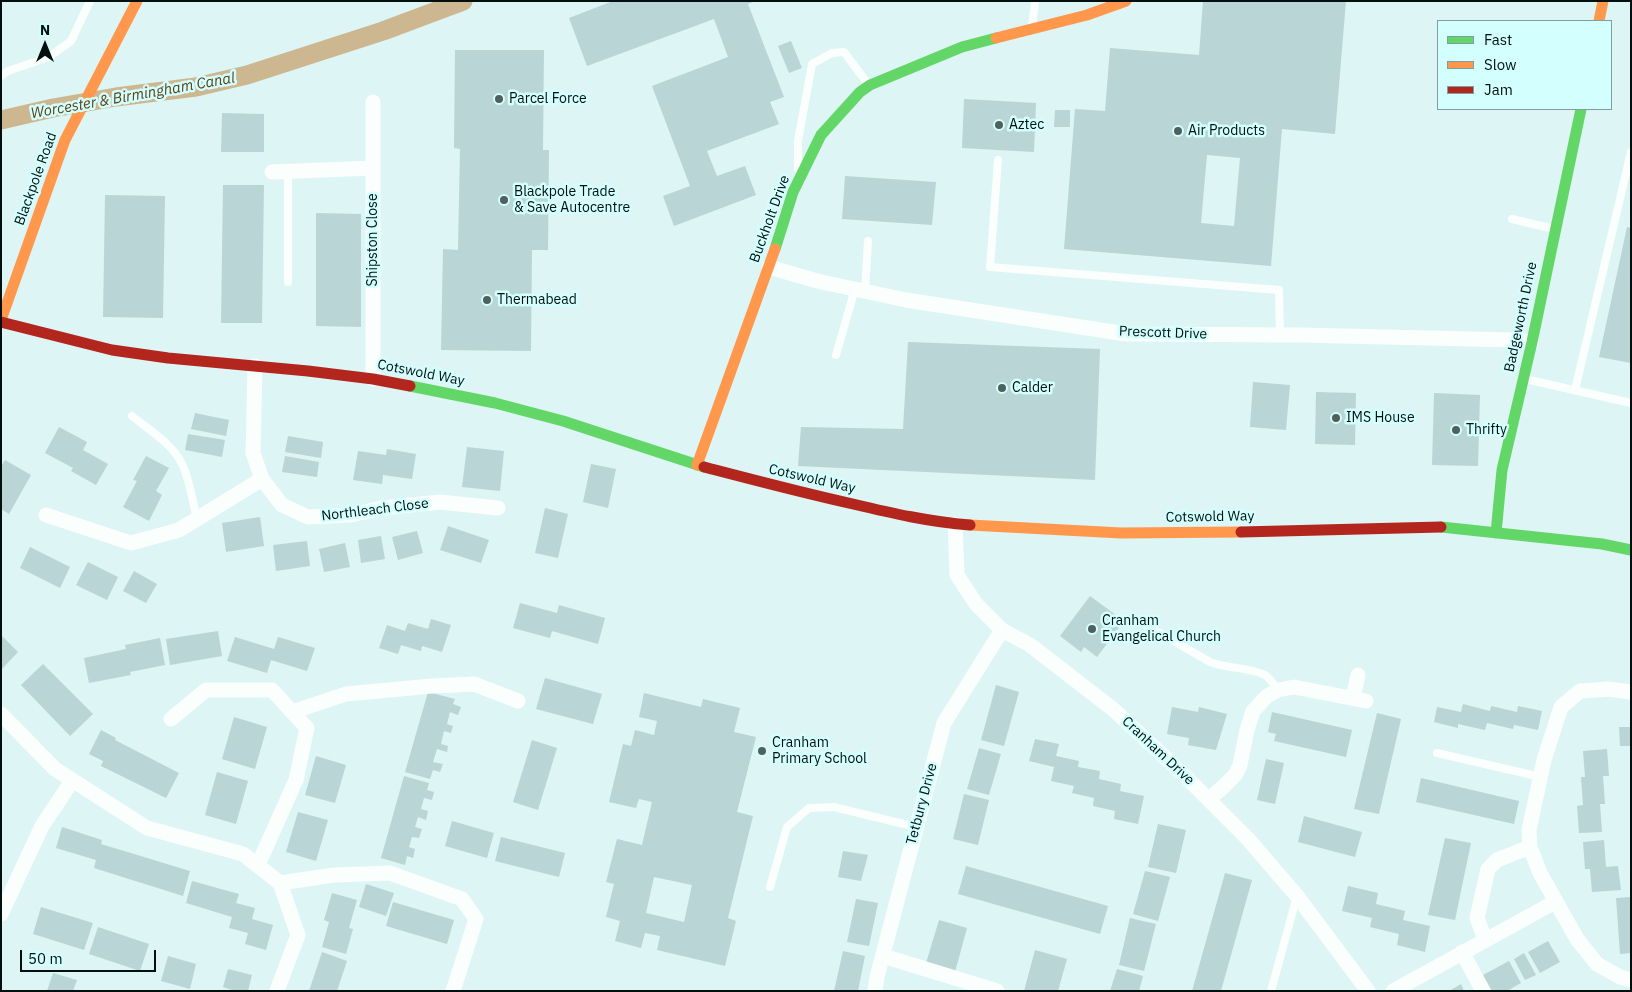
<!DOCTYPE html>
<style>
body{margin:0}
#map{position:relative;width:1632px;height:992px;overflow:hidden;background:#ddf5f4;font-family:"IBM Plex Sans",sans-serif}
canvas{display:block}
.frame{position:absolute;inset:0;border:2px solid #020f0f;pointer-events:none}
.legend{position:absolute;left:1437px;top:20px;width:175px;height:90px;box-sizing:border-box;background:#d3fffe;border:1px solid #7f9f9e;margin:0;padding:6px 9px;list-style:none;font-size:15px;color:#020f0f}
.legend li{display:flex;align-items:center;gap:10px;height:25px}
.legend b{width:25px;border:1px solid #7f9f9e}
.north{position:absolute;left:20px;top:20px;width:50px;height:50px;-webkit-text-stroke:4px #d3fffe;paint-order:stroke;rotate:0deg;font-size:14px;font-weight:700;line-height:20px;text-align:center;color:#020f0f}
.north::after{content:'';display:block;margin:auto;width:18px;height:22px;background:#020f0f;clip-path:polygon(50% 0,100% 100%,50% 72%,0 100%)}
.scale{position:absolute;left:20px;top:950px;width:136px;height:22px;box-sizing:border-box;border:2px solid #020f0f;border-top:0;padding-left:6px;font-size:15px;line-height:18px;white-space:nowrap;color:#020f0f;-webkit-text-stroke:4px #d3fffe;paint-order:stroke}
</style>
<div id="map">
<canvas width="1632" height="992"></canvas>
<div class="frame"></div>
<ul class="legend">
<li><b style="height:6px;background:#63d668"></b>Fast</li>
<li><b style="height:6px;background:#ff974d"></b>Slow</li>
<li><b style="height:6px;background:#b3261e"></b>Jam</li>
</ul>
<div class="north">N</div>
<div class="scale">50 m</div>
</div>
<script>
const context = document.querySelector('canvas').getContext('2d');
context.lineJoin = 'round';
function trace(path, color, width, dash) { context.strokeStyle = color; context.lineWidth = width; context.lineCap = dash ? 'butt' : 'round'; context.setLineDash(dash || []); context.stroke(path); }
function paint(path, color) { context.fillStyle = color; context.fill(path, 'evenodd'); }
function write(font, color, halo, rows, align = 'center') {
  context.font = font + ' "IBM Plex Sans",sans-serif'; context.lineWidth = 5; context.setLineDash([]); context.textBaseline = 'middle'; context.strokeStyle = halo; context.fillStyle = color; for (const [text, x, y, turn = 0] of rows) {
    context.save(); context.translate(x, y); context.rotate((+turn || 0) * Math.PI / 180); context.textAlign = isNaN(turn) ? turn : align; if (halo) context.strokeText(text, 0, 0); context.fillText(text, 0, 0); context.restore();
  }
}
const canal = new Path2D(`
 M1,120l52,-12 63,-11 80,-10 51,-12 136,-44 80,-30`);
const building = new Path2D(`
 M613,1h142l-7,3 36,93 -14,5 9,22 -72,27 10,25 28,-10 11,29 -82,31 -11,-30 27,-10 -38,-100 76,-29 -14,-38 -127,47 -18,-48z
 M1203,1h143l-11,133 -53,-5 -11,137 -207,-17 11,-140 30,2 5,-63 89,7zM1207,155l33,3 -6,68 -33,-3z
 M791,41l11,27 -13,5 -11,-27z
 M455,50h89l-1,100h6l-1,100h-16l-1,101 -90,-1 2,-101 15,1 2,-101 -6,-1z
 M964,99l72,4 -2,49 -72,-4z
 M1055,110h15v17h-16z
 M222,113l42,1v38h-43z
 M845,176l91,6 -4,43 -90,-6z
 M223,185h41l-2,138h-41z
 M105,195l60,1 -2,122 -60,-1z
 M316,213l45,1v113l-45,-1z
 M1627,227l4,1v135l-32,-6z
 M908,342l192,7 -5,131 -297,-14 3,-39 102,2z
 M1253,382l37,3 -4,45 -36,-3z
 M1316,392l40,1 -1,52 -40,-1z
 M1434,393l46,2 -2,71 -46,-1z
 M195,413l34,7 -3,16 -35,-7z
 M59,427l28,15 -4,8 25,14 -12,21 -25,-14 2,-3 -28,-15z
 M188,434l37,6 -3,17 -37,-7z
 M288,436l35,6 -2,16 -36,-6z
 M467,447l37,4 -4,40 -38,-4z
 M387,449l29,5 -4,25 -29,-4 -1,9 -29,-4 5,-29 28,4z
 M146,456l23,12 -13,23 6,4 -13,26 -26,-14 14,-26 -4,-1z
 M285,456l34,6 -2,15 -35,-5z
 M5,460l26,15 -22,39 -8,-5v-42z
 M591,464l25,5 -8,39 -25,-6z
 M545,508l23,6 -10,44 -23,-5z
 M260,517l4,29 -38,6 -4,-29z
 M448,526l41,14 -8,23 -41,-13z
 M417,531l6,22 -25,7 -6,-23z
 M381,536l4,23 -24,4 -3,-23z
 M307,541l3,25 -34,5 -3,-26z
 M345,543l5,24 -26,5 -5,-23z
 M30,547l40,20 -10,21 -40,-20z
 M88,562l30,15 -11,23 -31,-15z
 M134,571l23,13 -11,19 -23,-12z
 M1090,596l34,25 -27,36 -13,-10 -3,5 -21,-16z
 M520,603l37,10 2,-8 46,13 -7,26 -46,-13 -2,7 -37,-10z
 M431,619l20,6 -9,27 -20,-6 -1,5 -20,-6 -3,9 -19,-6 8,-23 18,6 3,-8 20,6z
 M218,631l4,25 -52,9 -4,-26z
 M1,635l17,17 -17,18z
 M235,637l39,12 4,-12 37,11 -8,23 -36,-11 -4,13 -40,-12z
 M160,638l5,27 -35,7 1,3 -42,8 -5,-25 42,-9 -1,-4z
 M43,664l50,50 -23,22 -49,-51z
 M545,678l57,16 -9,30 -57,-15z
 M996,685l23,7 -15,54 -23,-6z
 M428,692l27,7 -2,5 8,3 -3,8 -8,-3 -3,12 6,2 -2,7 -7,-2 -3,13 7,2 -1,6 -10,-3 -4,13 10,2 -3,8 -7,-2 -3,9 -25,-7z
 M644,693l57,14 2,-8 37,9 -6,24 22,5 -19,75 16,4 -25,102 8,3 -11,45 -68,-16 3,-14 -15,-3 -4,15 -26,-7 5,-20 -14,-4 8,-33 -8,-2 11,-43 25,6 10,-43 -13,-3 -3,9 -27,-6 14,-58 8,2 4,-16 19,5 3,-14 -18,-4zM654,877l38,8 -8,37 -38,-9z
 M1463,704l27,7 1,-5 26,6 1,-6 24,5 -4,19 -24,-5 -1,4 -26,-6 -2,7 -27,-6v4l-24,-6 3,-15 24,5z
 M1172,707l26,5 1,-5 28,7 -11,36 -28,-5 1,-7 -22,-4z
 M1272,712l80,18 -6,27 -72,-16 2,-7 -8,-2z
 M1377,713l24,6 -22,95 -25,-5z
 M234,717l33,10 -12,42 -33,-10z
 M1619,727h12v19h-11z
 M101,730l15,8 -1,2 64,33 -13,25 -65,-32 2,-5 -14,-7z
 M1035,739l24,5 -3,12 23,5 -1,6 22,4 -1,8 22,5 -1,7 24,5 -6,28 -24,-5 1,-8 -22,-5 1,-8 -22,-5 2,-7 -23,-5 3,-14 -25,-6z
 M532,740l25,8 -19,62 -25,-8z
 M979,748l22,6 -12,41 -22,-6z
 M1607,749l2,27h-6l2,28h-5l2,28 -23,1 -2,-27 6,-1 -2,-28h4l-2,-26z
 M316,756l30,9 -11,38 -30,-8z
 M1266,759l18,4 -9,41 -18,-4z
 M217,772l31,9 -12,43 -31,-9z
 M404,776l25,7 -2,7 7,2 -2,8 -8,-2 -3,11 7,2 -2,9 -8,-3 -3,10 7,2 -3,9 -7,-1 -3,10 6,2 -2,9 -6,-2 -2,9 -24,-7z
 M1421,778l98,23 -5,23 -98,-22z
 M964,794l25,6 -11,45 -25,-6z
 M298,812l30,8 -12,41 -30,-9z
 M1304,816l58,16 -7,25 -57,-15z
 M452,821l42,12 -7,25 -42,-12z
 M1158,824l28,6 -10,43 -28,-6z
 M62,827l40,13 -1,4 89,27 -7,25 -89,-28 2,-8 -40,-12z
 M501,837l64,16 -6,24 -64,-16z
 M1445,838l26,5 -16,77 -27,-5z
 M1604,840l2,27 12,-1 3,24 -29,2 -2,-23h-5l-2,-27z
 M843,851l25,4 -7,26 -23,-4z
 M966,866l142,40 -8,28 -142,-40z
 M1145,871l25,6 -12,44 -25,-7z
 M1225,873l27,7 -31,111h-29z
 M192,881l47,13 -3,9 19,5 -3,11 21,6 -7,25 -21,-6 3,-11 -19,-5 3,-11 -46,-14z
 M366,884l28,9 -8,23 -27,-9z
 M1348,886l30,7 -2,11 29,7 -2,9 27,6 -5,26 -28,-7 2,-11 -29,-7 2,-9 -30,-7z
 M332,893l25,7 -8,28 4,1 -7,25 -24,-7 7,-25 -5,-2z
 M1631,897v56l-11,1 -4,-56z
 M856,899l22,4 -9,43 -22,-4z
 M393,902l61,18 -7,24 -61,-18z
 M41,907l52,16 -9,27 -51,-16z
 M1130,918l26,6 -12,47 -25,-6z
 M939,920l28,8 -12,44 -29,-9z
 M98,927l51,17 -9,27 -51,-17z
 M1548,941l12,21 -20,11 -12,-21z
 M1035,950l32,9 -9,32h-34z
 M843,951l22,5 -7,35h-24z
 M322,952l25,9 -10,30h-28z
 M1524,953l12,22 -11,5 -11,-21z
 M168,956l28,8 -6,25 -29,-8z
 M1509,961l12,22 -14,8h-15l-9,-16z
 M228,969l24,6 -4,16h-13l-12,-4z
 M1117,969l26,7 -4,15h-29z
 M53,973l24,7 -4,11h-26z
 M1461,984l3,7h-15z`);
const lane = new Path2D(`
 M1032,27l3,-26
 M1,76l7,-5 41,-14 22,-16 19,-40
 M998,160l-8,107 289,23 1,45
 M798,169v-28l14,-77 20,-11 12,-1 24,32
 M288,171v111
 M1512,219l42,10
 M865,291l3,-50
 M836,355l19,-66
 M1525,379l106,24
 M1575,390l56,-238
 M132,416c16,13 39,27 49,46 9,17 11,38 16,57
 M1146,625l64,37c18,7 38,5 55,13 5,3 9,10 13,15
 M1437,753l104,24
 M770,887l17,-60 22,-19 25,-1 82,20
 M1271,991l26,-95`);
const street = new Path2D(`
 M272,172l101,-4
 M769,267l48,14 89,19 220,34 174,1 214,5 18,2
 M255,366l-2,87 9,26 20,26 26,12 43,-2 31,-7 58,-6 58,6
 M373,379v-277
 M46,515l85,28 48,-13 83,-51
 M955,524l2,51 19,29 26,26 28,15 84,65 70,65 64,64 49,57 71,95
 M1631,692l-23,-3 -28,2 -19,16 -17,53 -15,70 1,17 10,26 37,66 20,25 23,13 11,3
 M1353,698l5,-23
 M292,712l54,-18 86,-8 42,-2 44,17
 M1,714l54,55 92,59 96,26 37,29 18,52 -21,56
 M171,719l35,-29h66l35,38 -11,52 -38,85
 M1209,799l13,-11 14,-14 4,-9 7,-35 6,-19 14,-15 11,-6 16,-3 72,14
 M280,883l54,-8 56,-2 72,26 14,20 -23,72
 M1,914l41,-88 30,-45
 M1485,939l-8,-21 11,-49 9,-9 33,-13
 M1462,952l21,39
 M883,956l114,35
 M875,991l2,-14 67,-254 58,-93
 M1393,991l162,-89`);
const fast = new Path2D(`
 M775,249l18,-57 28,-57 39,-43 10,-7 92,-38 34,-9
 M410,386l85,17 68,18 141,46
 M1441,527l161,17 29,6
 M1496,533l6,-63 30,-128 49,-233`);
const slow = new Path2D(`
 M1599,21l4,-20
 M996,38l91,-23 39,-14
 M1,320l64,-180 72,-139
 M697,465l78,-216
 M970,525l151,8 120,-1`);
const jam = new Path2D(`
 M1,322l111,28 56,8 140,13 65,8 37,7
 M704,467c50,13 99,26 149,37 38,9 77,18 117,21
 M1241,532l200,-5`);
const markers = [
 [499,99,5,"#4f605f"],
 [999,125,5,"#4f605f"],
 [1178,131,5,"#4f605f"],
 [504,200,5,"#4f605f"],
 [487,300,5,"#4f605f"],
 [1002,388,5,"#4f605f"],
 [1336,418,5,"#4f605f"],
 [1456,430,5,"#4f605f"],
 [1092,629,5,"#4f605f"],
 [762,751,5,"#4f605f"]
];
const poiNames = [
 ["Parcel Force",509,99],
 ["Aztec",1009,125],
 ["Air Products",1188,131],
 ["Blackpole Trade",514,192],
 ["& Save Autocentre",514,208],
 ["Thermabead",497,300],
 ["Calder",1012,388],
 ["IMS House",1346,418],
 ["Thrifty",1466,430],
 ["Cranham",1102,621],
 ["Evangelical Church",1102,637],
 ["Cranham",772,743],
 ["Primary School",772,759]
];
const streetNames = [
 ["Blackpole Road",36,179,-70],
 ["Buckholt Drive",770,219,-70],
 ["Shipston Close",373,240,-90],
 ["Badgeworth Drive",1521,317,-78],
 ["Prescott Drive",1163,333,2],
 ["Cotswold Way",421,373,11],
 ["Cotswold Way",812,479,13],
 ["Northleach Close",375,510,-7],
 ["Cotswold Way",1210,517,-1],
 ["Cranham Drive",1158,751,43],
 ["Tetbury Drive",922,804,-75]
];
const waterNames = [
 ["Worcester & Birmingham Canal",133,96,-10]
];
trace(canal, '#ccb790', 19);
paint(building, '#b9d5d5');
trace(lane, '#fafefd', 8);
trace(street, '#fafefd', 15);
trace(fast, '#63d668', 11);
trace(slow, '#ff974d', 11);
trace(jam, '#b3261e', 11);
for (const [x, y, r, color] of markers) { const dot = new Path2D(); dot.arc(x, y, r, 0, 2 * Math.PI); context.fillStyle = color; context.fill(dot); trace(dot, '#d3fffe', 2); }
write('14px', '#020f0f', '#d3fffe', poiNames, 'left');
write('14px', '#020f0f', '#d3fffe', streetNames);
write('italic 15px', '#5c4015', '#d3fffe', waterNames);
</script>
